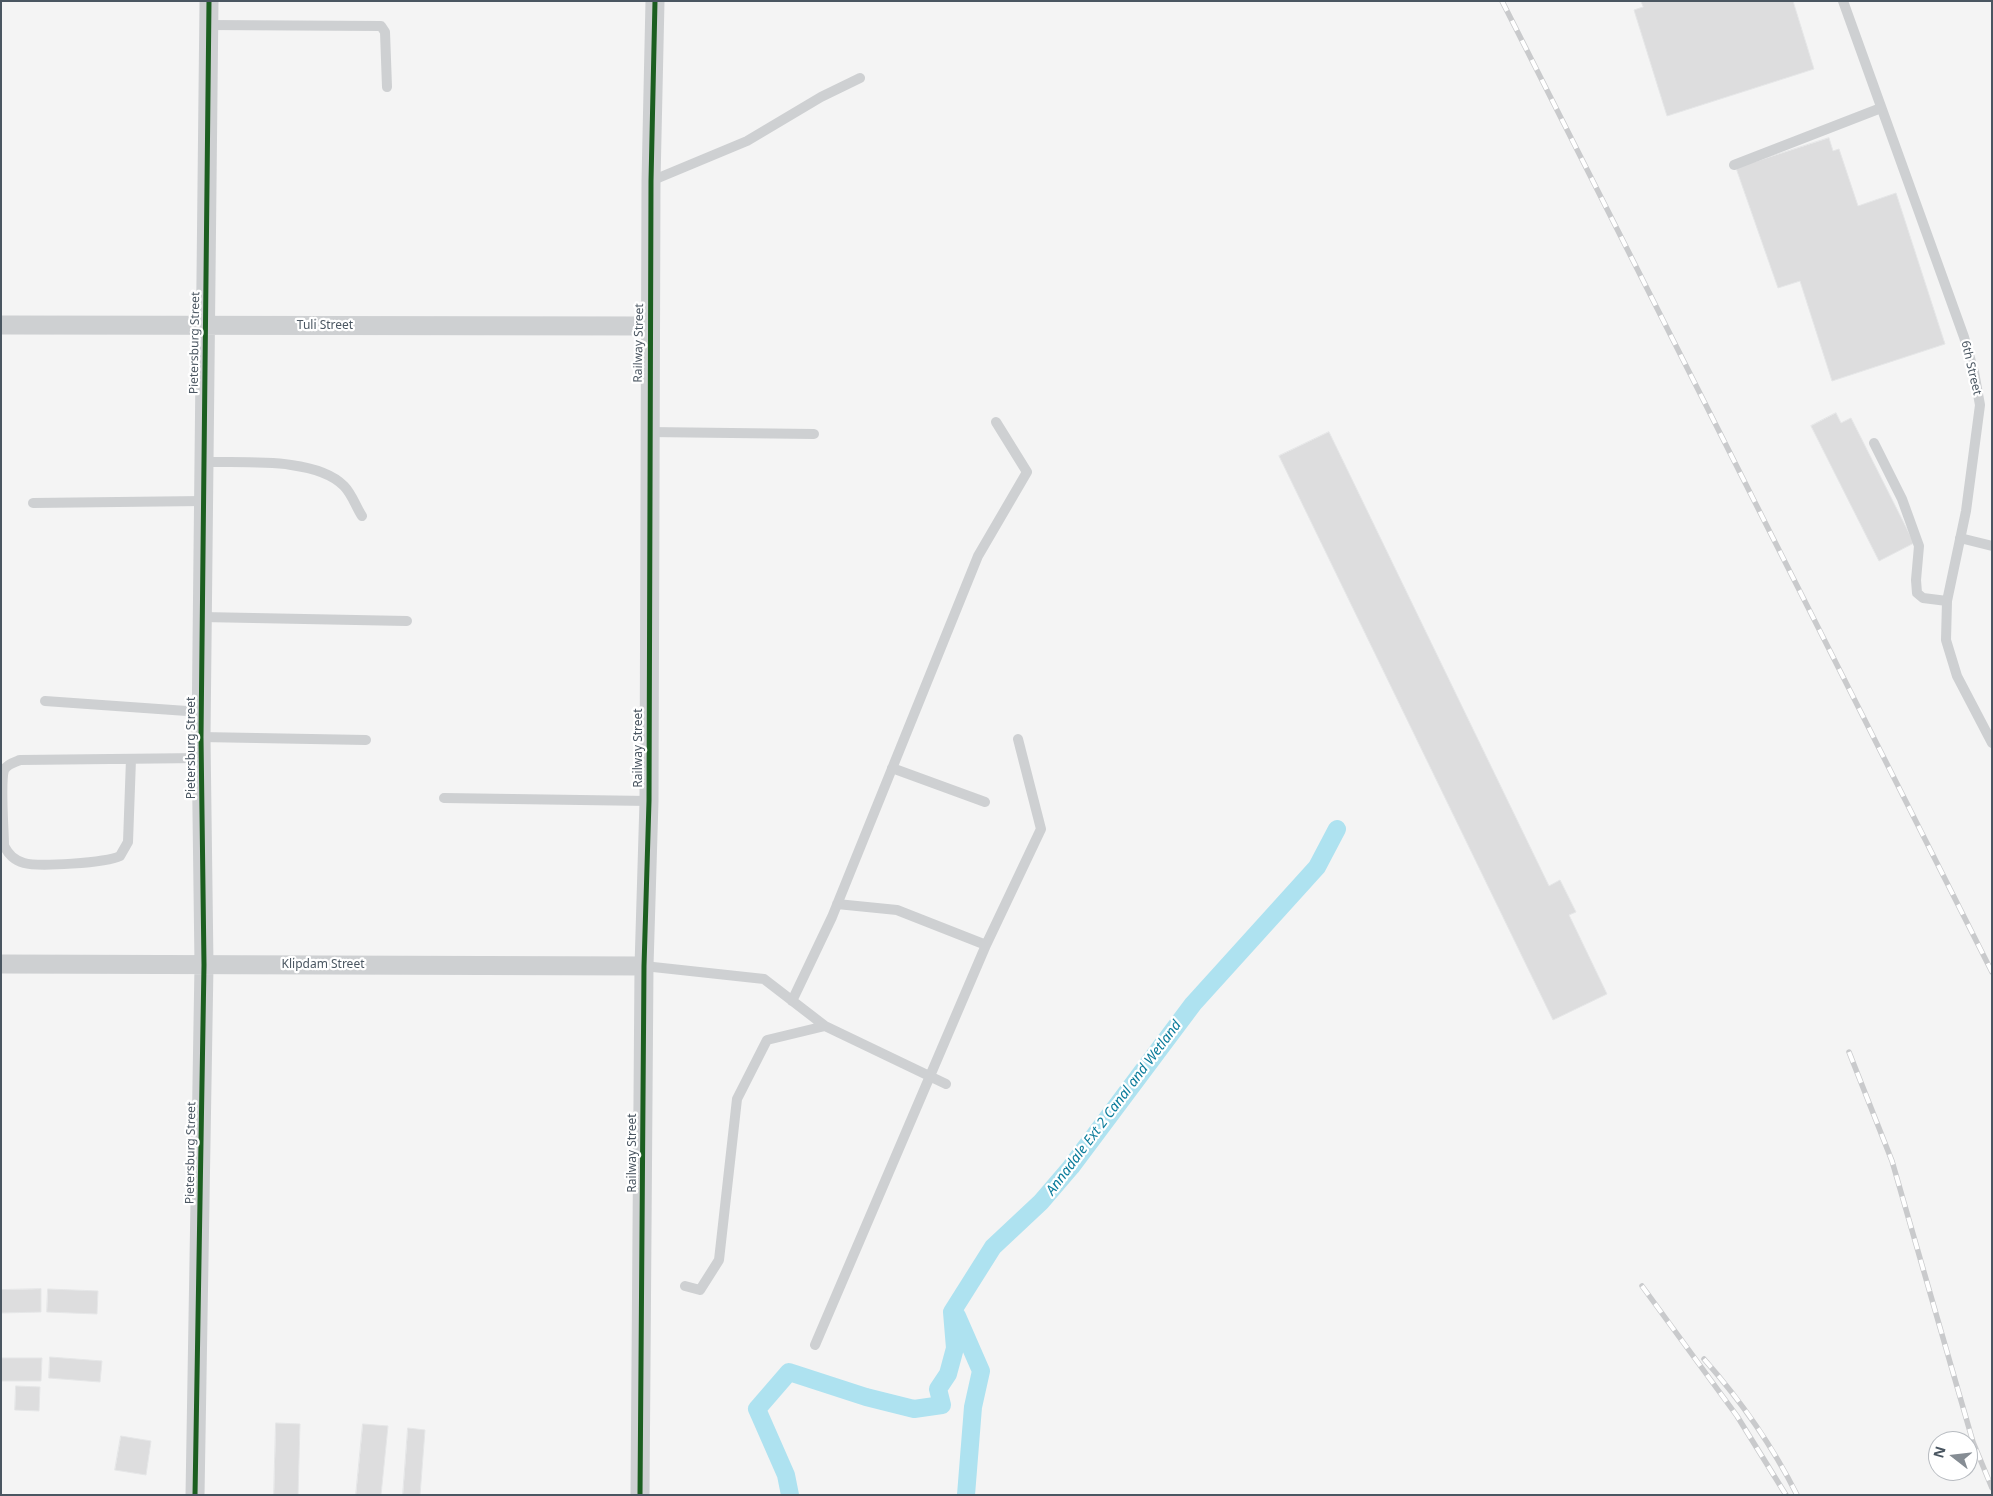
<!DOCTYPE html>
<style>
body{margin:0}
#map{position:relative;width:1993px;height:1496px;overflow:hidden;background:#f4f4f4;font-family:"Noto Sans",sans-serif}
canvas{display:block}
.frame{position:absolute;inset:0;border:2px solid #4a5661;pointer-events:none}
.north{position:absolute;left:1928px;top:1431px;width:50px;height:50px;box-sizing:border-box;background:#fff;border:1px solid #b7bbc0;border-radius:50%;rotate:286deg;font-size:14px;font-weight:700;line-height:20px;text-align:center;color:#4a5661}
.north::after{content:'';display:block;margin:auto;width:18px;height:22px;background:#868d94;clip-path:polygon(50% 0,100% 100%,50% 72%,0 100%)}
</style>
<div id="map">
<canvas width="1993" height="1496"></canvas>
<div class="frame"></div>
<div class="north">N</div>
</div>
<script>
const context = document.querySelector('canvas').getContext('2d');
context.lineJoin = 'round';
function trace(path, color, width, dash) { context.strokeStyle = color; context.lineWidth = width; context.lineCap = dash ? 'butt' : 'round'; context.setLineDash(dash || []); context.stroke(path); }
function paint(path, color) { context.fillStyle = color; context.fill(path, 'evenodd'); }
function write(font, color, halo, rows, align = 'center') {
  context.font = font + ' "Noto Sans",sans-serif'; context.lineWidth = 4.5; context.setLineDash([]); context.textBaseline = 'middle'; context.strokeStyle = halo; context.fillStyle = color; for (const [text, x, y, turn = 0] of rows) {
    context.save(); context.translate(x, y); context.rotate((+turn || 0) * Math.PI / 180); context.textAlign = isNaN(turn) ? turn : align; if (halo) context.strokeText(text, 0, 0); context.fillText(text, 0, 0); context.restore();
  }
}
const canal = new Path2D(`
 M957,1316l24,55 -8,36 -7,88
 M790,1495l-4,-20 -29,-66 32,-37 77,25 48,12 28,-4 -4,-16 10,-15 7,-26 -3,-36 41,-65 48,-45 30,-35 122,-163 124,-137 20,-38`);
const building = new Path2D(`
 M1641,1h152l21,68 -147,47 -33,-106 9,-3z
 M1829,138l4,13 6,-2 19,57 38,-13 49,151 -113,37 -32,-100 -22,7 -42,-120z
 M1836,413l5,10 10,-5 63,125 -35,18 -68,-135z
 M1329,432l220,454 11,-6 16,32 -7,3 38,79 -54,26 -274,-564z
 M41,1289v23l-40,1v-23z
 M48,1289l50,2 -1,23 -50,-2z
 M50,1357l52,4 -2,21 -51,-4z
 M1,1358h41l-1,23h-40z
 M16,1386l24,1 -1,24 -24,-1z
 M276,1423l24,1 -2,71h-24z
 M363,1424l25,2 -7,69h-25z
 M408,1428l17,2 -5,65h-17z
 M121,1436l30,5 -5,34 -31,-5z`);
const lane = new Path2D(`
 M1843,1l121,336 10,35 6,33 -14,106 -19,90 -1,39 11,36 35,67
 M208,25l173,1 4,6 2,55
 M1734,165l147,-57
 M651,181l96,-40 74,-44 39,-19
 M649,432l165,2
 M1874,443l28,56 17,47 -3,34 1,13 6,5 24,3
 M204,462c39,1 112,-5 140,24 8,8 12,21 18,30
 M33,503l170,-2
 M1960,538l32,8
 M202,617l205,4
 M45,701l156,11
 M201,737l165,3
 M131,759l-3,83 -8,14c-14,7 -82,11 -96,7 -10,-3 -15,-8 -20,-17 0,-16 -4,-63 0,-76 3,-6 11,-8 16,-10l181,-2
 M892,768l93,34
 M444,798l205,3
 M837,904l60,6 89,35
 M644,966l120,13 61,47 121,58
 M792,1001l40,-84 146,-361 49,-84 -31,-50
 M685,1286l15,4 19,-30 18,-161 30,-59 58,-14
 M815,1345l171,-400 55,-116 -23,-90`);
const street = new Path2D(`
 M1,325l648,1
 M1,964l643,2
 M195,1495l9,-530 -3,-228 8,-736
 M640,1495l4,-529 5,-165 2,-620 4,-180`);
const rail = new Path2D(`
 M1502,1l490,971
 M1849,1052l43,109 81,281 19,46
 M1642,1286l95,130 49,79
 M1704,1359c37,42 68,86 93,136`);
const cycleway = new Path2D(`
 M195,1495l9,-530 -3,-228 8,-736
 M640,1495l4,-529 5,-165 2,-620 4,-180`);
const streetNames = [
 ["Tuli Street",325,326],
 ["Pietersburg Street",195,343,-89],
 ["Railway Street",639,343,-89],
 ["6th Street",1971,368,77],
 ["Pietersburg Street",192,748,-90],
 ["Railway Street",639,748,-90],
 ["Klipdam Street",323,965],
 ["Pietersburg Street",191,1153,-89],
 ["Railway Street",633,1153,-90]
];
const waterNames = [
 ["Annadale Ext 2 Canal and Wetland",1114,1108,-53]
];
trace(canal, '#aee2f0', 18);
paint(building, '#ddddde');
trace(building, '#e5e6e7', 1);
trace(lane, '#ced0d2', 10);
trace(street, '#ced0d2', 19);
trace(rail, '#c9cacc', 5.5);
trace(rail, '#fff', 4, [11]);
trace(cycleway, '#1b5e20', 5);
write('12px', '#4a5661', '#fff', streetNames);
write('italic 14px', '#0c7c9b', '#fff', waterNames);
</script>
